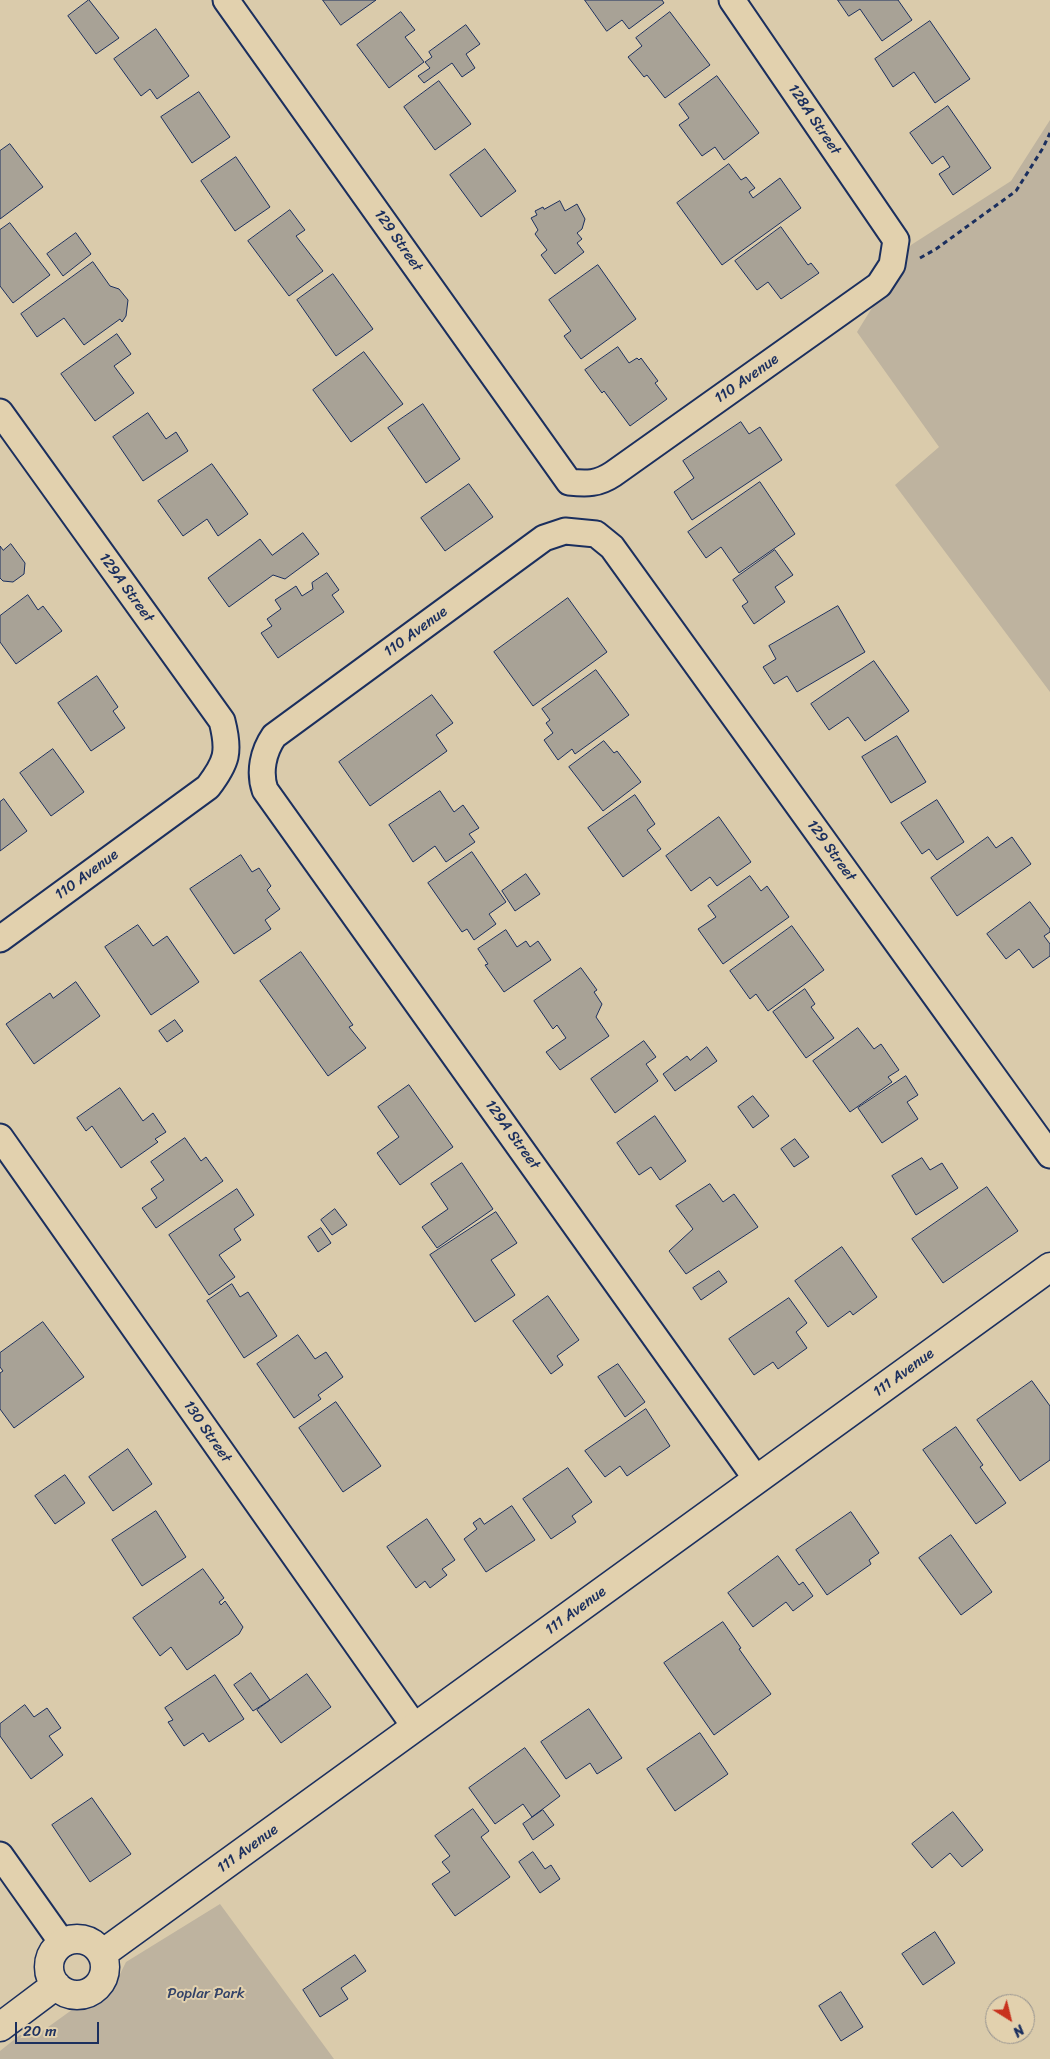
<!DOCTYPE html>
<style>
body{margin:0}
#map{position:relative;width:1050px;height:2059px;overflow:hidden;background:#dacbab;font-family:Sriracha,sans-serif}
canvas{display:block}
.north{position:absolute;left:985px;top:1994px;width:50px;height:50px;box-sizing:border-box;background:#e2d1ae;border:1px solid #92908e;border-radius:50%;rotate:144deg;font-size:14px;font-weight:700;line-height:20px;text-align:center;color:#1b2f5e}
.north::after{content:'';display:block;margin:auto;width:18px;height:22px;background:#c8321e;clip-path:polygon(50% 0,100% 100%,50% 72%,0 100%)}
.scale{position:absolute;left:15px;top:2022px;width:84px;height:22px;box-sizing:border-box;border:2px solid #1b2f5e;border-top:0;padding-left:6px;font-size:15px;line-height:18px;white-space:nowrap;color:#1b2f5e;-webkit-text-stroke:4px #e2d1ae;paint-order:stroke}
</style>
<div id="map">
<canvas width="1050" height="2059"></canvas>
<div class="north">N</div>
<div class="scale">20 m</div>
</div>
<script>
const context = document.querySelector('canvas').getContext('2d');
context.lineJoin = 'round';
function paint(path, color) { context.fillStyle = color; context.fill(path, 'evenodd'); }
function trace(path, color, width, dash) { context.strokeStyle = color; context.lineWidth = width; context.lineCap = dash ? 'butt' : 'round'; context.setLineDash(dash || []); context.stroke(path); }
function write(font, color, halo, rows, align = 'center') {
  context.font = font + ' Sriracha,sans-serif'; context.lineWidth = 4; context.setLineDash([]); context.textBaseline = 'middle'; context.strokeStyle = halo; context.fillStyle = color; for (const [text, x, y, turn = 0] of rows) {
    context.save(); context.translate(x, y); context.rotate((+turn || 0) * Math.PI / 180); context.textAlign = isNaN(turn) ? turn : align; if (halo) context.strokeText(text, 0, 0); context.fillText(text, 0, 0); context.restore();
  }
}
const green = new Path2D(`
 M1050,120v572l-155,-207 44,-38 -82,-115 54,-87 100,-64z
 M220,1904l114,155h-334v-8l20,-16h17l82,-59 7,-14z`);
const building = new Path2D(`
 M89,0l30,38 -23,16 -28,-38z
 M323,0h53l-35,25z
 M585,0h77l2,3 -35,26 -7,-9 -15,11z
 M838,0h60l14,20 -30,21 -22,-32 -11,7z
 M401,12l14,18 -10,7 19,25 -35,26 -32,-43z
 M670,12l40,53 -45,33 -18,-23 -3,2 -16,-20 14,-11 -6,-8z
 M930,21l40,58 -35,24 -21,-31 -21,15 -18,-28z
 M466,25l14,19 -14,10 9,14 -13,9 -10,-14 -28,20 -6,-7 12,-8 -5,-6 7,-5 -3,-5z
 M156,29l33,47 -32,23 -7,-10 -9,7 -27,-37z
 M717,76l42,57 -35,27 -9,-13 -13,9 -23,-31 10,-7 -10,-14z
 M439,81l32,43 -36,26 -31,-43z
 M199,92l31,45 -38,26 -31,-46z
 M948,106l43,62 -38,27 -14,-21 11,-7 -7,-11 -11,8 -22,-31z
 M10,144l33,43 -43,32v-68z
 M485,149l31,42 -35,26 -31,-42z
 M236,157l34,50 -35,24 -34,-50z
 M729,164l12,16 5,-3 9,11 -6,4 4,6 27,-20 21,30 -79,57 -45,-62z
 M560,201l5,10 12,-7 8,15 -3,10 -5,4 5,6 -5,4 7,9 -29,22 -14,-19 6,-5 -12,-16 3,-4 -7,-12 6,-3 -2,-4 8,-4 1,2z
 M290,210l15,20 -9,6 27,35 -34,25 -41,-55z
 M10,223l40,52 -37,28 -13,-17v-56z
 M781,227l27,38 3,-2 8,10 -38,26 -13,-17 -11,8 -22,-29z
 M76,233l15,21 -28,22 -16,-22z
 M93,262l17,24 9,3 9,11 -2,16 -4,6 -2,-3 -36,26 -20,-27 -27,19 -16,-23z
 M598,265l38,54 -55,40 -17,-23 7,-5 -22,-31z
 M333,274l40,55 -37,27 -39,-56z
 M117,334l14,20 -17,12 20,27 -39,28 -34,-47z
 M618,347l11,16 8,-5 2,2 2,-2 17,23 -3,2 12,16 -37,27 -26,-35 -2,2 -17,-23z
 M364,352l39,52 -52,38 -38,-52z
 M423,404l37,55 -34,24 -38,-55z
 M148,413l18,26 10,-7 12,19 -45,30 -30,-44z
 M741,422l8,12 11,-7 22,33 -90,60 -18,-28 20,-14 -11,-17z
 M212,464l36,50 -30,22 -11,-17 -24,17 -25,-35z
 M760,482l35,52 -56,39 -18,-26 -15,11 -18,-26z
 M469,484l24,33 -48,34 -24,-33z
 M303,533l16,21 -34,25 -12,-4 -44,32 -21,-29 52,-39 12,16z
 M11,544l14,19 -1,11 -11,8 -10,-1 -3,-3v-32l3,4z
 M775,550l18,25 -18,12 10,15 -31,22 -12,-18 6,-4 -15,-22z
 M327,573l12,17 -7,5 12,17 -66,46 -17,-25 11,-7 -5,-7 14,-10 -6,-9 21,-14 6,10 11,-7 -1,-6z
 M28,595l10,15 5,-4 19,25 -46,33 -16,-22v-26z
 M568,598l39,54 -74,54 -39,-54z
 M838,606l27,46 -68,40 -10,-16 -13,8 -11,-17 13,-8 -7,-13z
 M874,661l35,50 -44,30 -17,-24 -19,13 -18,-26z
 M596,670l33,45 -54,39 -3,-5 -14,11 -14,-20 9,-7 -7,-10 4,-3 -8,-11z
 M97,676l21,31 -5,4 12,17 -34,23 -33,-48z
 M432,695l21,28 -17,12 11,16 -77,55 -31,-44z
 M897,736l29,46 -35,21 -29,-46z
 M604,741l10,12 3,-2 24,31 -38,29 -34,-44z
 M53,749l31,43 -33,24 -31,-43z
 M440,791l14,21 9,-7 16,23 -10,6 6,8 -29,20 -11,-16 -22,16 -24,-37z
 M635,795l20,29 -8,6 14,19 -38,28 -35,-49z
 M4,799l23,32 -27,20v-49z
 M937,800l27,42 -27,18 -8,-11 -7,5 -21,-31z
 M719,817l32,45 -34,24 -7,-9 -19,14 -25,-35z
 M988,837l8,11 16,-11 19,27 -74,52 -26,-38z
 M472,852l34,50 -17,12 7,10 -22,16 -7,-11 -5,3 -34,-49z
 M241,855l11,17 7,-4 12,18 -4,4 13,19 -15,11 6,9 -37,25 -44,-65z
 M526,874l14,20 -25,17 -13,-20z
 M750,876l11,15 6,-5 22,31 -66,47 -25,-35 18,-12 -8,-11z
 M1030,902l20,27v3l-6,4 6,8v12l-17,12 -14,-19 -13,10 -19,-25z
 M138,925l15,21 14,-10 32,46 -48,33 -46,-68z
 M792,926l32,44 -56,41 -12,-17 -6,5 -20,-28z
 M506,930l11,17 9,-6 4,6 8,-6 13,19 -47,32 -19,-27 3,-1 -10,-15z
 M301,952l52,73 -4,2 17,21 -38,28 -68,-95z
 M581,968l16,22 -3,2 8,12 -6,13 13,19 -49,34 -14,-18 20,-14 -9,-13 -4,4 -19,-28z
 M76,982l24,34 -66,48 -28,-40 44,-31 3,5z
 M805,989l10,15 -4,3 23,31 -28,20 -33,-46z
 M175,1020l8,11 -16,11 -8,-11z
 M858,1028l16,21 7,-5 18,26 -11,7 4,5 -42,30 -37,-51z
 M644,1041l12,16 -10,7 12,17 -43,32 -24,-34z
 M707,1047l10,14 -42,30 -12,-17 24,-18 3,4z
 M906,1076l12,19 -11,7 11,17 -36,24 -24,-35z
 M409,1085l44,62 -53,38 -23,-32 22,-16 -21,-30z
 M120,1088l23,33 10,-8 13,19 -11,7 3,3 -37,26 -29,-42 -6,5 -9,-13z
 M753,1096l16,20 -16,12 -15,-21z
 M655,1116l31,45 -26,19 -9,-13 -12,8 -22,-32z
 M185,1138l16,23 5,-4 17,24 -67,47 -14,-20 15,-10 -6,-9 13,-9 -13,-18z
 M795,1139l14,18 -15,10 -13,-18z
 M922,1158l8,12 12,-7 16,25 -42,27 -24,-39z
 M462,1163l31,46 -56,39 -15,-21 26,-18 -17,-25z
 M710,1184l13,18 11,-8 24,33 -72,47 -17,-23 24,-22 -17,-23z
 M987,1187l31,44 -75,52 -31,-44z
 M237,1189l17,26 -20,14 7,11 -22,15 16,22 -26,18 -40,-60z
 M335,1209l12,16 -15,10 -11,-15z
 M496,1212l21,31 -26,17 24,35 -40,27 -45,-67z
 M321,1228l10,15 -13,9 -10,-15z
 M842,1247l35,50 -24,18 -3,-4 -22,16 -33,-46z
 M719,1271l8,11 -26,18 -8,-12z
 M232,1284l8,13 8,-5 29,44 -33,22 -37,-57z
 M548,1296l31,44 -22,16 6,9 -12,9 -38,-53z
 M789,1298l18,25 -11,9 11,16 -29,21 -5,-7 -19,13 -25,-36z
 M43,1322l41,55 -70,51 -14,-19v-36l3,-2 -3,-4v-14z
 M298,1335l17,24 11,-7 17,25 -25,18 3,4 -27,19 -37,-54z
 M618,1364l27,38 -20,15 -27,-40z
 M1032,1381l18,25v54l-30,21 -43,-61z
 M336,1402l45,64 -38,26 -44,-64z
 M646,1409l24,37 -43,30 -7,-10 -15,11 -20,-26z
 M956,1427l27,38 -3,2 26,36 -30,21 -53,-74z
 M128,1449l24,35 -39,27 -24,-34z
 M568,1468l24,34 -20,14 4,6 -25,17 -28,-40z
 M65,1475l20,28 -30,21 -20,-28z
 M512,1506l23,34 -49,32 -22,-33 13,-10 -4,-6 7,-5 4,6z
 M156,1511l30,46 -44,29 -30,-46z
 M851,1512l28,41 -10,7 2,4 -44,31 -31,-45z
 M427,1519l28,41 -13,9 5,6 -17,13 -5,-7 -9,7 -29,-41z
 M951,1535l41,57 -31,23 -42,-57z
 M778,1556l21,29 4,-3 10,14 -20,15 -7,-9 -33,25 -25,-34z
 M203,1569l21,29 -5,4 2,3 4,-4 18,26 -4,7 -52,36 -16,-23 -11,9 -27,-38z
 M723,1622l18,26 -2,1 32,45 -57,41 -50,-72z
 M251,1673l19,27 -17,11 -19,-26z
 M307,1674l24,33 -50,36 -24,-33z
 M215,1675l29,44 -35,23 -6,-9 -19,13 -16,-24 5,-2 -8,-12z
 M25,1705l9,12 13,-9 14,20 -12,8 14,19 -32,24 -31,-43v-12z
 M589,1709l33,49 -25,16 -7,-11 -24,16 -25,-37z
 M700,1733l28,41 -53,37 -28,-42z
 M525,1748l35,48 -28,21 -9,-13 -28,20 -26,-36z
 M92,1798l39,56 -41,28 -38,-57z
 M473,1809l16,22 -8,6 29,40 -55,39 -23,-32 18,-12 -8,-10 8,-6 -15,-20z
 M543,1810l11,15 -21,15 -10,-16z
 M953,1812l30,38 -21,17 -12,-14 -18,15 -20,-24z
 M533,1852l12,17 6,-4 9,14 -20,14 -21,-31z
 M935,1932l20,31 -32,22 -21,-31z
 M355,1955l11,16 -25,17 7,11 -28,18 -17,-27z
 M841,1992l22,35 -22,14 -22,-35z`);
const path = new Path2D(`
 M920,258l16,-9 80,-58 27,-43 7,-15`);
const minor = new Path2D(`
 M226,0l343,482c18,2 29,2 44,-8l266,-189 13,-20 4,-25 -164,-240
 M0,412l222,309c8,31 5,41 -14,66l-208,152
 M0,1137l415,590
 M757,1480l-492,-690c-6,-18 -2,-38 9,-54l270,-198 21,-7 31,3 16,13 438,608
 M0,1855l63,89`);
const tertiary = new Path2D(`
 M49 1967a28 28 0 1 1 56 0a28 28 0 1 1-56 0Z
 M102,1954l948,-687
 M0,2027l56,-42`);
const streetNames = [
 ["128A Street",814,120,56],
 ["129 Street",398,241,55],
 ["110 Avenue",747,379,-35],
 ["129A Street",126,588,54],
 ["110 Avenue",416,632,-36],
 ["129 Street",831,851,54],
 ["110 Avenue",87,875,-36],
 ["129A Street",512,1135,54],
 ["111 Avenue",904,1373,-36],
 ["130 Street",207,1432,55],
 ["111 Avenue",576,1611,-36],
 ["111 Avenue",248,1849,-36]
];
const parkNames = [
 ["Poplar Park",206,1994]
];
paint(green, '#beb39f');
paint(building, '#a8a296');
trace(building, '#1b2f5e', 1);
trace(minor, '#1b2f5e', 29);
trace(tertiary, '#1b2f5e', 31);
trace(path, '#1b2f5e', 3, [5, 4]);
trace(minor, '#e2d1ae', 25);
trace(tertiary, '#e2d1ae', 28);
write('15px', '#1b2f5e', '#e2d1ae', streetNames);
write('15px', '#334368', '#e2d1ae', parkNames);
</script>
